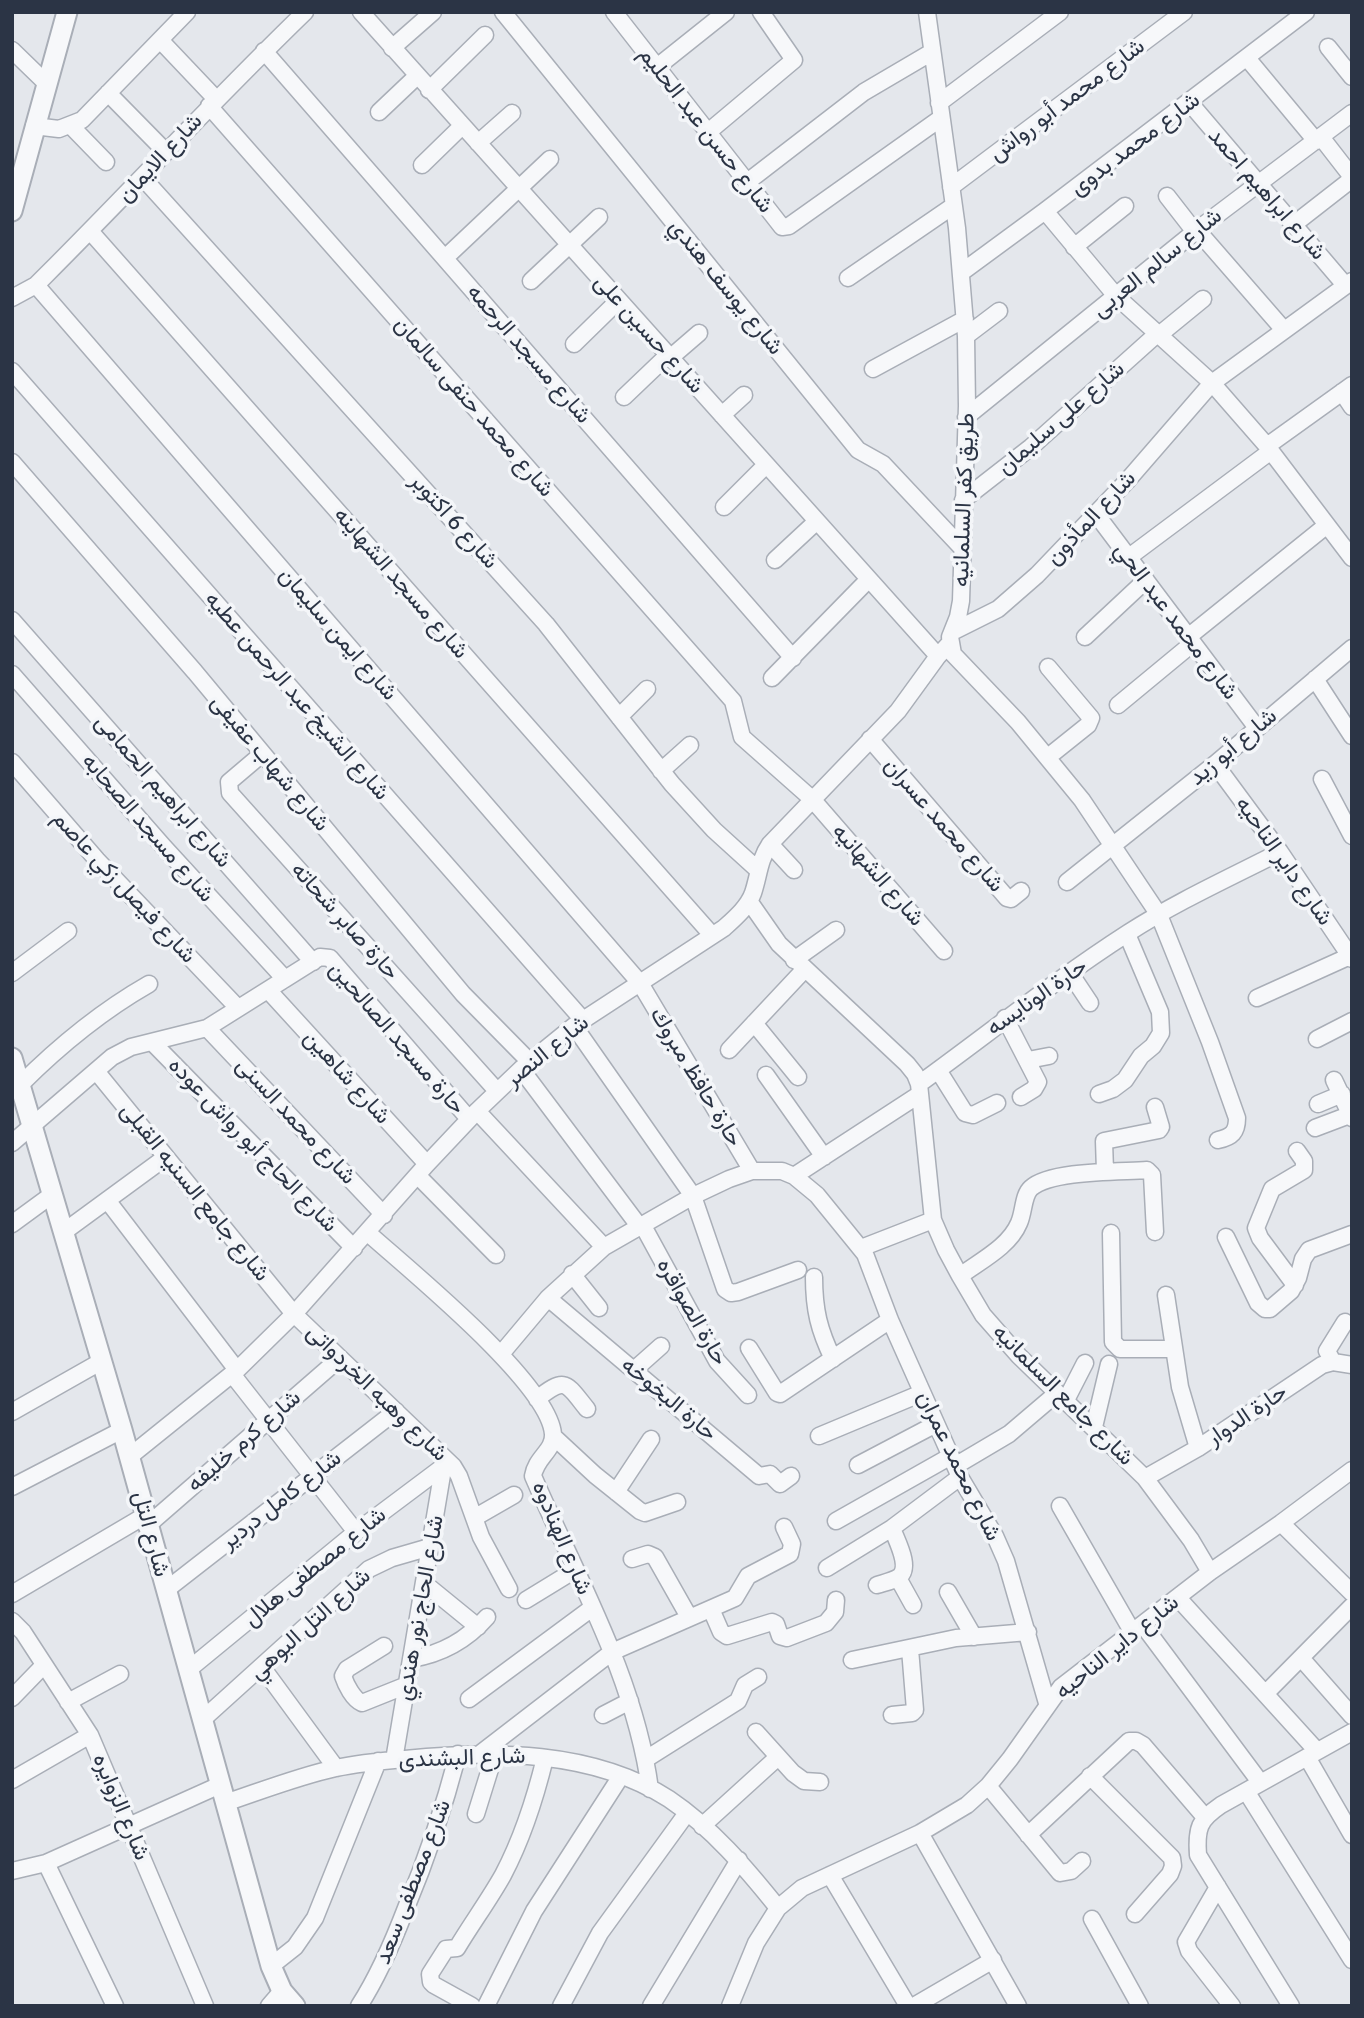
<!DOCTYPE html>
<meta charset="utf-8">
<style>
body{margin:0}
#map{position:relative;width:1364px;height:2018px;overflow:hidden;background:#e4e7ec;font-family:Cabin,sans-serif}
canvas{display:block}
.frame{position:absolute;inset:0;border:14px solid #2b3445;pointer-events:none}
</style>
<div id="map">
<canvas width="1364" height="2018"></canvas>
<div class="frame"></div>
</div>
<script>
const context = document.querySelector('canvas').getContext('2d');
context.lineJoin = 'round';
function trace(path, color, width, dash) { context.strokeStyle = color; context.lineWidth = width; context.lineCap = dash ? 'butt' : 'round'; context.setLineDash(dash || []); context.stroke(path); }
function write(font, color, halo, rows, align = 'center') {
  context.font = font + ' Cabin,Vazirmatn,sans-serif'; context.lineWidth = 7; context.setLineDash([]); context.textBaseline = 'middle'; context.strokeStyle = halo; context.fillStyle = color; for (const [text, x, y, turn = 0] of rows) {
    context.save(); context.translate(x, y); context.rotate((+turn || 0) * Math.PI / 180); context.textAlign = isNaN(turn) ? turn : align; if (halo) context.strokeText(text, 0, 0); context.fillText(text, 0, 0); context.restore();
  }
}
const minor = new Path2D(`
 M361,12l577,644
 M503,12l355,438 25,14 79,84
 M614,12l168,215 7,-1 152,-108
 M927,12l30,216 9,108 1,70 -6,195 -3,16 -8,20 3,17 65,68 64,78 77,115 51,127 27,76c0,14 -5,19 -19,22
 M160,40l56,59
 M1328,47l24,30
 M392,48l41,-36
 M12,50l34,33
 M264,51l529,607
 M1247,58l69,83
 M657,67l69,-55
 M429,90l56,-55
 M108,93l58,59
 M1189,102l156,183
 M939,103l121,-91
 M209,106l524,595 9,36 70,62 132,152
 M379,112l38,-36
 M34,126l25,3 23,-9 105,-108
 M71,126l35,36
 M707,133l87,-73 -33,-48
 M1321,137l31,40
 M478,143l34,-30
 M422,165l40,-39
 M143,178l403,446 126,160 42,46 44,40
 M746,183l118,-91 68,-40
 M951,187l233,-175
 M1167,196l28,36
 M1045,211l71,85 96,87 55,63 85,112
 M1293,225l59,-46
 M1197,230l87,100
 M90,231l622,704
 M1074,247l51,-41
 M445,258l105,-99
 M962,272l83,-61 261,-199
 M848,278l105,-72
 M531,281l68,-64
 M36,285l604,698 112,188
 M12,298l24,-13 10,-10c87,-87 170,-177 259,-263
 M1159,335l44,-36
 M966,336l33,-25
 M574,344l45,-44
 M670,358l29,-25
 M873,369l92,-50
 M12,371l571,649
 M1342,392l10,15
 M624,397l44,-42
 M722,415l22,-20
 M966,417l231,-187 155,-117
 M1267,446l85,-61
 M12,462l183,210 268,322 67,68
 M963,500l68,-53 126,-113
 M724,507l42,-42
 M1096,514l161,214
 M1129,557l142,-106
 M775,560l42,-39
 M12,620l301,342
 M952,632l46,-23 39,-34 90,-94 85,-98 140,-102
 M1085,637l61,-57
 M1188,637l139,-112
 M12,674l151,172 122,133
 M772,678l97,-99
 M1315,679l37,57
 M1118,705l75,-62
 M619,717l28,-28
 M870,739l137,159 4,1 10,-8
 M262,754l-33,28 1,11 267,298
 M1048,757l40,-32 3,-7 -43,-51
 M12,762l85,98 141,148
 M1215,764l65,88 72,107
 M661,771l29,-26
 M1322,779l30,57
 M770,844l24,26
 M1067,882l148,-118 137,-116
 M749,901l30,43 128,120 8,10 4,10 14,136 13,30 14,26 23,39 36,41 126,122 46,62 19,32
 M794,960l42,-30
 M12,973l56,-42
 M1070,973l20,30
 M268,990l159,174
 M1257,998l93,-42
 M1005,1018l33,64 -4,7 -13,8
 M754,1023l44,54
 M574,1026l119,170 32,93 6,4 7,-1 60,-22
 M207,1028l177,187
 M1317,1039l35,-18
 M152,1042l202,206
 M729,1050l75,-80
 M1028,1060l21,-4
 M521,1069l118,157
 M938,1070l27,43 8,2 24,-12
 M96,1071l198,243 159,152 6,10 22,61 28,52
 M766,1075l58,82
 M1334,1080l18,38
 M919,1084c69,-50 136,-104 209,-151 48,-31 101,-55 152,-81
 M20,1085c40,-40 80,-73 129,-101
 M1099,1094l14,-5 12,-9 16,-24 12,-10 8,-13 -1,-21 -33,-78
 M1318,1104l24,-10
 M477,1111l127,136
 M1315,1128l37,-14
 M12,1143l100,-86 19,-10 76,-19 113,-71 10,1 139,161
 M1105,1171l-1,-30 55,-11 2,-3 -6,-20
 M418,1176l78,79
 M794,1176l126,-82
 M107,1200l130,170
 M12,1224l41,-30
 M642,1224l75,137 31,34
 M65,1231l101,-74
 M368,1233c40,36 181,150 185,201 1,17 -17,23 -20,42 44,102 102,201 117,313
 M1111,1233l2,109 7,7h53
 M1226,1237l32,66 7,6h5l21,-18 7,-13 5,-19 6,-9 43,-16
 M861,1248l72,-28
 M572,1274l27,34
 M960,1276c20,-15 49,-29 59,-53 5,-11 4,-28 12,-35 20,-18 90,-16 116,-18l5,5 3,57
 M814,1277c0,33 5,53 19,82
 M1295,1285l-35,-47 -4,-10 16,-39 32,-19v-9l-7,-10
 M1166,1295l14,92 18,61
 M548,1298l211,178 11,-2 10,10 11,-8
 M749,1348l28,45 3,1 110,-74
 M501,1354l47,-56 56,-51 89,-51 36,-17 23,-8h30l12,5 23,19 48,59 25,66 70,157 35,59 11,25 41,142
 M1333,1362l-6,-11 18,-29
 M634,1370l27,-24
 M232,1374l124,158
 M537,1399c29,-23 29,-16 50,10
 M1065,1402l20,-39
 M12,1412l90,-51
 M1094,1427l15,-63
 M553,1436l42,39 45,36 5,2 32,-11
 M819,1436l103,-43
 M129,1457l108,-87 57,-56 133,-150 50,-53 44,-42 53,-43 150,-98c11,-10 24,-21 29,-35 6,-18 6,-33 17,-49l128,-133 40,-55 11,-12
 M858,1465l78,-41
 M955,1466l54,-32 47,-40
 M1145,1478l53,-30 124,-83 11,-3 19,3
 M12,1487l110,-57
 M616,1492l35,-53
 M1060,1506l73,127
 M474,1518l40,-23
 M836,1521l115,-65
 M1281,1523l71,70
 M148,1525l192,-167
 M632,1559l16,-5 7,3 34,60
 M827,1568l65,-40 68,-51
 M898,1578l15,27
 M424,1583l54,44
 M877,1585c6,-2 16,-4 22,-8 13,-10 -3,-37 -7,-49
 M166,1590l230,-179
 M948,1592l26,45
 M12,1594l134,-79
 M1178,1598l139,153
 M526,1600l49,-30
 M711,1609l10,23 6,4 45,-14 4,2 4,12 7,2 39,-15 9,-11 1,-12
 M12,1621l11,11 67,103 115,271
 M1143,1625l117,157
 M384,1646l-37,23 -4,7c3,9 10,23 19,27l45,-18
 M1301,1658l51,58
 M411,1659c31,-5 55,-18 76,-42
 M852,1660l104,-22 72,-6
 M262,1667l74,101
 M188,1670l168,-138 88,-66
 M1265,1694l87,-88
 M12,1698l32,-33
 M469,1699l123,-91
 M68,1702l52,-28
 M603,1715l27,-14
 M892,1715l20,-2 3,-3 -5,-61
 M202,1720l167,-151 23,-11 38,-11
 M756,1732l37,41 11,8 16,1
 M481,1753l131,-101 123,-54 13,-22 42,-22 2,-10 -8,-17
 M1307,1757l45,78
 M646,1759l92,-58 7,-16 13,-8
 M394,1760l50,-297
 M1090,1776l82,82 1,8 -3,8 -35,40
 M12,1780l78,-45
 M988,1786l72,87 11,-2 11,-10
 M1246,1791l106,169
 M225,1803c36,-12 74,-27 111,-35 23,-5 46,-7 69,-9 87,-9 188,-9 264,40 43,29 77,69 109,109
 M476,1814l19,-61
 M702,1826l76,-69
 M920,1833l98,173
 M1028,1835l101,-94h7l7,4 61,71
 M46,1863l69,143
 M12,1871l34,-8 174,-78
 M830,1875l78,131
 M1218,1887l-32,55 3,9 43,55
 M1092,1919l48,87
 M271,1966l24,-19 20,-29 63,-157
 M269,2006l13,-15
 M359,2006c20,-31 34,-64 47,-98 21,-50 38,-101 52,-154
 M472,2006l-38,-21 -3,-3 -1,-8 16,-25 11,-1c15,-25 32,-48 46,-73 20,-38 32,-76 42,-117
 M486,2006l48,-95 87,-135
 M561,2006l39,-73 87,-120
 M651,2006l88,-146
 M730,2006l26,-63 22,-35 24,-20 118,-55 47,-28 21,-19 22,-27 51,-72 149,-115 71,-49 71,-53
 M914,2006l79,-46
 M1291,2006l-93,-151c-2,-27 1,-35 23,-50l131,-73`);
const tertiary = new Path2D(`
 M12,211l55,-199
 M12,1058l110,372 149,536 11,25 13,15`);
const streetNames = [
 ["شارع محمد أبو رواش",1067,100,-37],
 ["شارع حسن عبد الحليم",706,130,52],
 ["شارع محمد بدوى",1135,144,-37],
 ["شارع الايمان",160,158,-47],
 ["شارع ابراهيم احمد",1267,194,49],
 ["شارع سالم العربى",1157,263,-39],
 ["شارع يوسف هندي",726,287,51],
 ["شارع حسين على",649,334,48],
 ["شارع مسجد الرحمه",529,354,49],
 ["شارع محمد حنفى سالمان",474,407,49],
 ["شارع على سليمان",1061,418,-41],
 ["طريق كفر السلمانيه",964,500,-88],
 ["شارع المأذون",1091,518,-47],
 ["شارع 6 اكتوبر",454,521,48],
 ["شارع مسجد الشهاينه",401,583,49],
 ["شارع محمد عبد الحي",1176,621,53],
 ["شارع ايمن سليمان",338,634,49],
 ["شارع الشيخ عبد الرحمن عطيه",297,696,49],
 ["شارع أبو زيد",1233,747,-40],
 ["شارع شهاب عفيفى",270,763,50],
 ["شارع ابراهيم الحمامى",163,791,49],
 ["شارع محمد عسران",944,825,49],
 ["شارع مسجد الصحابه",148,828,49],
 ["شارع داير الناحيه",1284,861,55],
 ["شارع الشهانيه",878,875,49],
 ["شارع فيصل زكي عاصم",124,887,47],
 ["حارة صابر شحاته",345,921,48],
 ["حارة الونايسه",1037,997,-35],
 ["حارة مسجد الصالحين",397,1038,49],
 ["شارع النصر",547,1051,-39],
 ["شارع شاهين",347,1077,48],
 ["حارة حافظ مبروك",696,1077,59],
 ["شارع محمد السنى",296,1121,47],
 ["شارع الحاج أبو رواش عوده",253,1145,46],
 ["شارع جامع السنيه القبلى",195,1192,51],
 ["حارة الصواقره",692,1312,60],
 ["شارع وهبه الخردواتى",377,1393,44],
 ["شارع جامع السلمانيه",1063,1395,45],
 ["حارة البخوخه",669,1399,40],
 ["حارة الدوار",1247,1415,-34],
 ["شارع كرم خليفه",244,1441,-41],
 ["شارع محمد عمران",959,1466,64],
 ["شارع كامل دردير",281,1500,-38],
 ["شارع التل",151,1534,75],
 ["شارع الهنادوه",562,1538,67],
 ["شارع مصطفى هلال",315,1567,-39],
 ["شارع الحاج نور هندي",420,1608,-80],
 ["شارع التل البوهي",310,1624,-42],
 ["شارع داير الناحيه",1117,1647,-39],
 ["شارع البشندى",462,1758,-2],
 ["شارع الزوايره",121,1807,67],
 ["شارع مصطفى سعد",413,1882,-69]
];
trace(minor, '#a9aeb7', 19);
trace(tertiary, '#a9aeb7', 23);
trace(minor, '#f7f8fa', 16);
trace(tertiary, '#f7f8fa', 19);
write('23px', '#2b3445', '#f4f6f9', streetNames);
</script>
